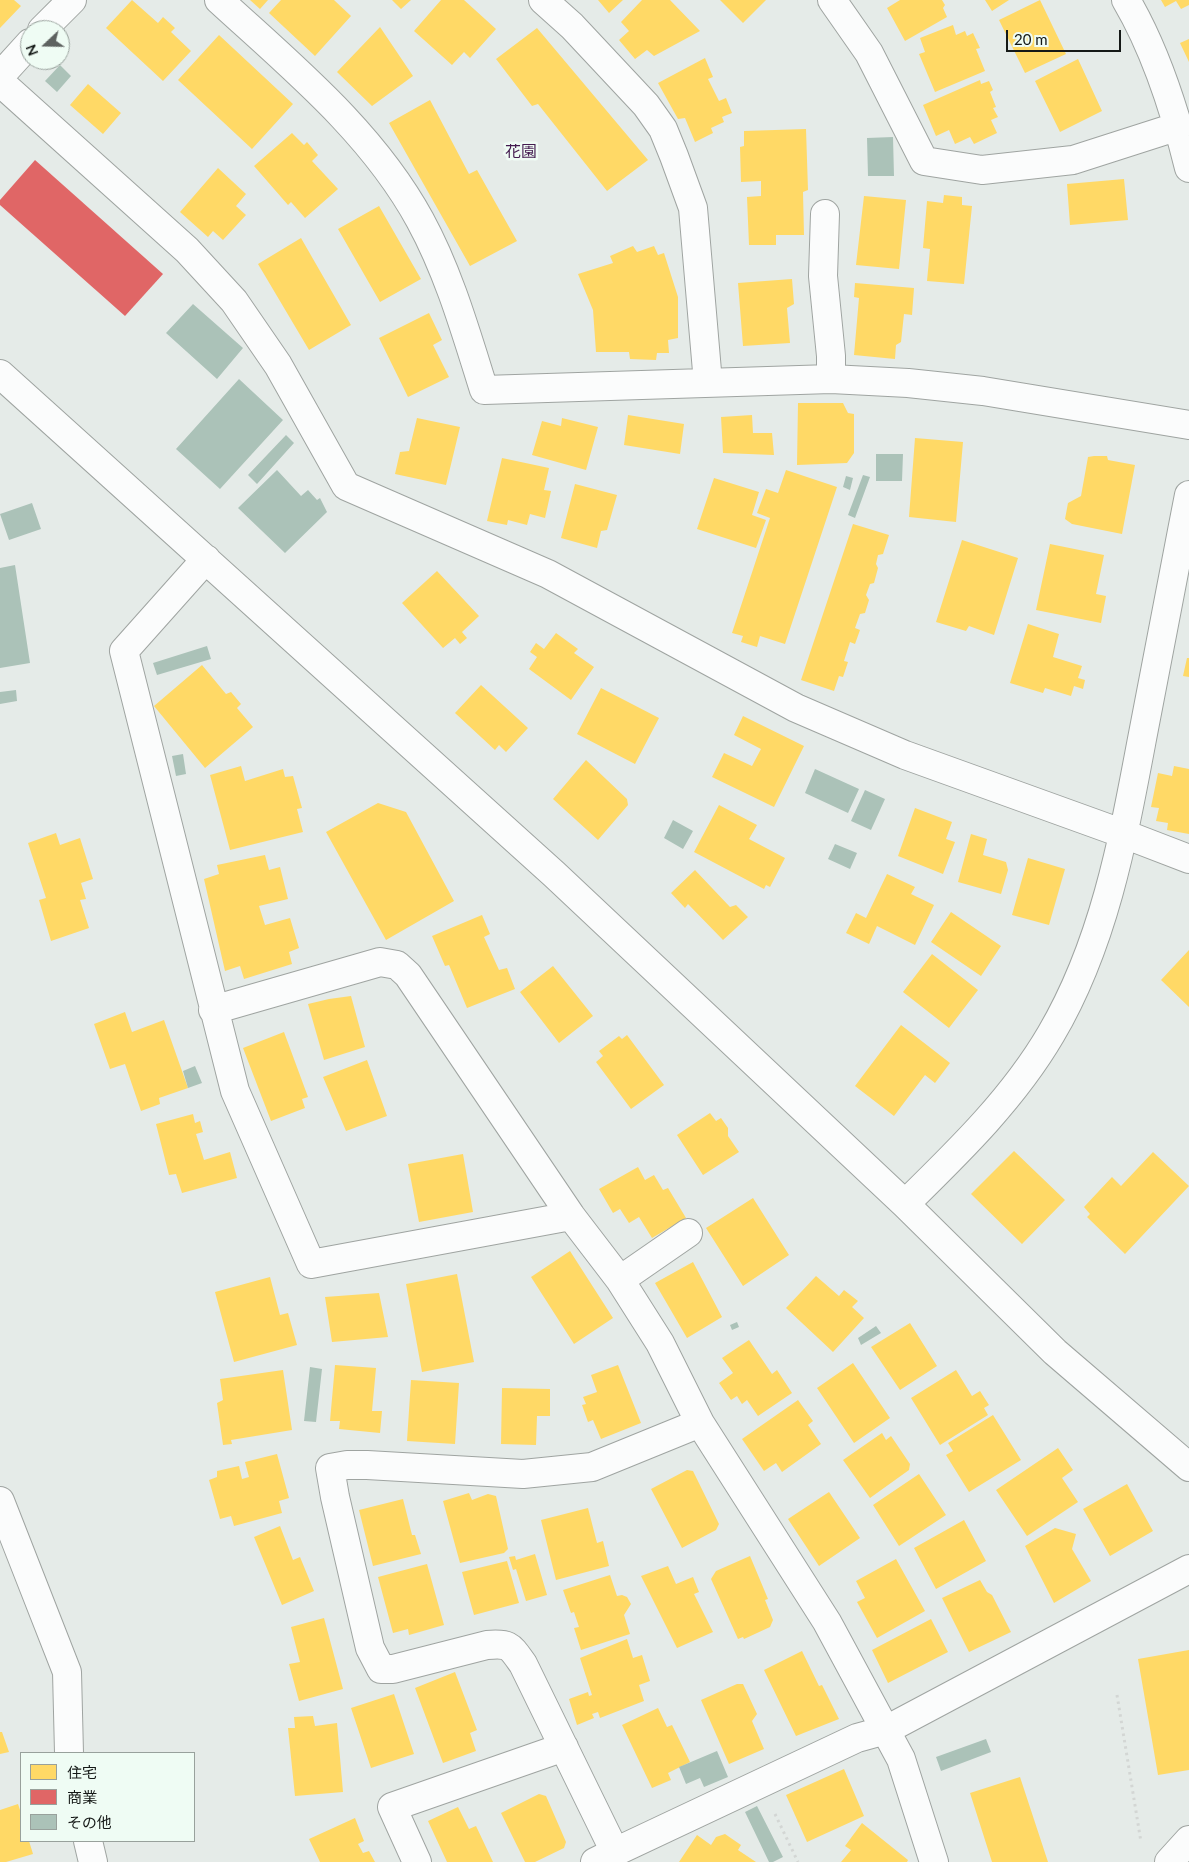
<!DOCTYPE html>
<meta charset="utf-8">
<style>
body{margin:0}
#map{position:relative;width:1189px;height:1862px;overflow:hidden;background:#e5ebe8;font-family:Lato,"Noto Sans JP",sans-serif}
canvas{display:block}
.legend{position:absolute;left:20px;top:1752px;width:175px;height:90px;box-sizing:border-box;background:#effcf4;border:1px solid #98a19c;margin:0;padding:6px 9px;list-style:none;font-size:15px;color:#151917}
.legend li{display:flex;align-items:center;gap:10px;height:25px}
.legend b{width:25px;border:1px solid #98a19c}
.north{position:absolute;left:20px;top:20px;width:50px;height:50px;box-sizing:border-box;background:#effcf4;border:1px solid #98a19c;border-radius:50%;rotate:249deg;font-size:14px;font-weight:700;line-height:20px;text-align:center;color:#151917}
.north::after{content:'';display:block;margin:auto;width:18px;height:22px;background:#5e6260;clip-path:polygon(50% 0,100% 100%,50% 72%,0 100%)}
.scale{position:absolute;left:1006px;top:30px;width:115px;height:22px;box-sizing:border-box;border:2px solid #151917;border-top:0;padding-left:6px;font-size:15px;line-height:18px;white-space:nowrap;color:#151917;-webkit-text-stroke:4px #effcf4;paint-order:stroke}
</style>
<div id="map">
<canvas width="1189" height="1862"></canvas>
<ul class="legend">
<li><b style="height:14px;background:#ffd966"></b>住宅</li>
<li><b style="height:14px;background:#e06666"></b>商業</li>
<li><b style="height:14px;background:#abc2b8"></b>その他</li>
</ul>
<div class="north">N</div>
<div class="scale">20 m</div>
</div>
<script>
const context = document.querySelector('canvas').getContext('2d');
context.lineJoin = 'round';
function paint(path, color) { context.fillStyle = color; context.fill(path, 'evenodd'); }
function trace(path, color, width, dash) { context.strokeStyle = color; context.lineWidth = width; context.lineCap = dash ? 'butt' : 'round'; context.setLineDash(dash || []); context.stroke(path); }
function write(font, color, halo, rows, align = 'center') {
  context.font = font + ' Lato,"Noto Sans JP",sans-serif'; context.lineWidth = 5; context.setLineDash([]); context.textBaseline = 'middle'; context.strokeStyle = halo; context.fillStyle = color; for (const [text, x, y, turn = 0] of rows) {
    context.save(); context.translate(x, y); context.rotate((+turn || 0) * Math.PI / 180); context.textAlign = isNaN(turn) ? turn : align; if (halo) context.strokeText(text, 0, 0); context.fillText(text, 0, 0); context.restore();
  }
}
const homes = new Path2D(`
 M0,0h14l7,6 -21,22z
 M132,0l26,23 5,-6 12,11 -4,4 20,19 -28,30 -57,-53z
 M250,0h18l-8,9z
 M281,0h53l17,16 -36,40 -46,-43z
 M392,0h19l-10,9z
 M441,0h23l32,29 -26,29 -6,-6 -12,13 -38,-34z
 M598,0h25l-14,13z
 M642,0h28l30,31 -46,25 -7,-6 -12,9 -16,-19 10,-9 -8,-9z
 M720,0h46l-23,23z
 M900,0h42l3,5 -2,3 4,9 -42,24 -18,-33z
 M985,0h24l-17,11z
 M1040,0l26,54 -41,19 -26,-53z
 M1161,0h28v5l-8,4 -5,-8 -11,6z
 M953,25l3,10 9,-4 2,5 6,-3 7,15 -4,1 9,22 -50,21 -16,-38 6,-2 -5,-14z
 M380,27l33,49 -41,30 -35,-34z
 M537,28l111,132 -41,31 -69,-87 -6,2 -36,-47z
 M219,35l74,69 -41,45 -74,-69z
 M1189,39v23l-9,-19z
 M705,58l8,19 -5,2 11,22 7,-3 6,15 -10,4 2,5 -13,6 2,5 -18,9 -10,-24 -7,1 -20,-36z
 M1078,59l24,52 -42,21 -25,-51z
 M980,80l1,4 8,-3 4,9 -3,2 6,15 -3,1 5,9 -7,3 6,13 -23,11 -4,-7 -15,7 -6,-14 -13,6 -13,-31z
 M88,84l33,29 -18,21 -33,-29z
 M430,100l39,74 8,-4 40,71 -47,25 -81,-143z
 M806,129l2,61 -5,2 1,43h-28v10h-27l-2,-48 14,-1v-15l-20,1 -1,-35 4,-1v-15z
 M292,133l12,12 3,-3 11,13 -6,6 26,28 -33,29 -14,-16 -3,3 -34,-39z
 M218,168l28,26 -10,12 10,9 -23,25 -10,-9 -5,6 -28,-25z
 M1124,179l4,41 -58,5 -3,-41z
 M944,195l18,2v8l10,1 -8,78 -37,-3 3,-32 -7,-1 4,-47 16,2z
 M864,196l42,4 -7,69 -43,-4z
 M379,206l42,73 -41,23 -42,-73z
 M301,238l50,87 -42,25 -51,-86z
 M633,246l4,6 17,-6 4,9 6,-2 14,44v41l-10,2 1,13h-12l-1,7 -26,-1 -1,-7h-33l-3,-42 -15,-36 35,-11 -3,-7z
 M792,279l2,25 -7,4 3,35 -47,3 -5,-63z
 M855,283l59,5 -2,27 -8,-1 -3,28 -5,3 -1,14 -41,-4 5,-57 -5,-1z
 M429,313l13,27 -9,5 16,32 -41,20 -29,-59z
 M798,403h45l5,10 6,1v39l-7,10 -50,2z
 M628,415l56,9 -4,30 -56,-9z
 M752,415l1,18h19l2,22 -51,-2 -2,-36z
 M417,418l43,9 -14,58 -51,-11 5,-22 9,-1z
 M562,418l36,9 -12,43 -54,-15 10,-34 19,5z
 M915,438l48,4 -7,80 -47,-5z
 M1094,456h13l1,4 27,5 -13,69 -50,-10 -7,-5 3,-16 13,-7 7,-39z
 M502,458l47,10 -5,22 7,1 -6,27 -15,-4 -3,11 -19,-5 -1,5 -20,-4z
 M786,470l51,17 -52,157 -25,-8 -3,11 -16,-5 2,-6 -11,-3 38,-115 -13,-5 9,-24 12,4z
 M714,478l45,14 -7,23 14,5 -10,28 -59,-19z
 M575,484l42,11 -10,35 -6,1 -4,17 -36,-10z
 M853,524l36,11 -6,19 -5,1 -2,9 2,4 -4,15 -4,1 -4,11 3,5 -4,13 -5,1 -5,14 5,2 -5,14 -5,-2 -6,19 4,1 -5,15 -4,-1 -5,15 -33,-11z
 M962,540l56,18 -24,77 -25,-9 -3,5 -30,-9z
 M1050,544l54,11 -8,39 10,2 -5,27 -65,-13z
 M437,571l42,45 -17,16 5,6 -7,6 -5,-6 -12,10 -41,-45z
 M1028,624l31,10 -6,23 29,9 -4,12 7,2 -2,9 -9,-3 -3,10 -26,-8 -2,5 -33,-10z
 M556,633l22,16 -4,4 20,14 -23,33 -42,-31 8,-12 -7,-5 6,-9 8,6z
 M1187,658h2v19l-6,-1z
 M202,665l24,29 5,-2 10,12 -4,4 16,19 -48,41 -51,-62z
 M481,685l47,43 -22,24 -7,-7 -4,5 -40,-37z
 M601,688l58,30 -24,46 -58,-30z
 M743,716l61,30 -30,61 -62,-30 12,-24 28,13 9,-17 -27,-14z
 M586,760l41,39 1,6 -30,35 -45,-41z
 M241,766l4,15 38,-12 2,8 8,-1 9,32 -5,1 6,23 -73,18 -20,-75z
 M1174,766l15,3v65l-22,-4 1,-7 -12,-2 3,-13 -8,-1 7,-34 14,3z
 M378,803l28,9 48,89 -68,39 -60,-108z
 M719,805l38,20 -8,14 36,19 -15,29 -4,-2 -2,4 -70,-37z
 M915,808l37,14 -6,17 9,3 -12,32 -45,-18z
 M56,833l4,12 20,-7 13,41 -12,4 5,16 -6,1 9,28 -38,13 -12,-41 7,-2 -18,-55z
 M971,834l16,5 -4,16 23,7 2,8 -7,24 -43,-12z
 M265,855l4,15 11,-3 8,32 -29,7 6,19 25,-7 9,30 -10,4 3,12 -48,15 -4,-13 -15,5 -21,-92 15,-5 -2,-9z
 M1028,858l37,11 -16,56 -37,-10z
 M695,870l35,37 6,-2 12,12 -25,23 -35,-36 -3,4 -14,-15z
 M887,874l28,13 -4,7 23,11 -19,40 -38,-19 -8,18 -23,-11 10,-20 10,5z
 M951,912l50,34 -20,30 -50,-34z
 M482,915l8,19 -6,3 15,33 8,-2 8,21 -48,19 -18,-43 -4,1 -13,-30z
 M1189,950v57l-28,-27z
 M932,954l46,36 -29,38 -46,-36z
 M553,966l40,50 -34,27 -39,-51z
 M351,996l14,51 -41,13 -16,-56 21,-5z
 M125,1012l7,20 32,-12 24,68 -29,10 1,6 -19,7 -16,-47 -15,5 -16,-45z
 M901,1025l49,38 -15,20 -10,-8 -31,41 -39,-30z
 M284,1032l24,65 -6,2 3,9 -34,13 -28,-73z
 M627,1035l37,50 -33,24 -35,-47 7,-6 -4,-5 20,-15 3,3z
 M367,1060l20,56 -41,15 -23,-54z
 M710,1113l6,8 5,-3 7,10v8l11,16 -36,23 -26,-40z
 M193,1114l2,9 5,-2 3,11 -7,2 8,26 26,-8 7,26 -55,15 -6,-19 -7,1 -13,-51z
 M1014,1151l51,49 -43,44 -51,-50z
 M1153,1152l36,34 -64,68 -38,-37 3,-3 -6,-7 28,-30 9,9z
 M463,1154l10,58 -54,10 -11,-58z
 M638,1167l7,13 9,-5 9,15 5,-2 18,30 -34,20 -13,-21 -10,6 -9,-14 -7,4 -14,-24z
 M753,1198l36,57 -46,31 -37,-58z
 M570,1251l43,67 -39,26 -43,-67z
 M693,1262l29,55 -35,21 -32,-55z
 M457,1274l17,88 -52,10 -16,-88z
 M816,1276l23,20 5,-6 14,11 -6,6 12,11 -31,34 -47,-44z
 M270,1277l10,38 8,-2 9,32 -63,17 -19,-70z
 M379,1293l9,44 -56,5 -7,-45z
 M910,1323l27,43 -37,24 -29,-43z
 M749,1340l23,34 5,-4 15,23 -34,23 -11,-16 -5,4 -5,-8 -6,4 -12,-17 14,-10 -11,-15z
 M853,1363l37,55 -36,25 -37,-55z
 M335,1365l41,3 -4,43h10l-2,22 -41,-4 1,-8h-10z
 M618,1365l23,58 -40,16 -8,-19 -5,2 -6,-17 4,-1 -3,-7 14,-5 -6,-17z
 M283,1370l9,60 -61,10 1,4 -9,1 -6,-42 6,-3 -3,-21z
 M956,1370l16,26 8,-5 9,14 -5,3 4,7 -48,30 -29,-47z
 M411,1380l48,3 -4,61 -48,-3z
 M502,1388l48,1v27h-13l-1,29 -35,-1z
 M798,1400l15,21 -5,4 13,19 -39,28 -6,-9 -12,8 -22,-32z
 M993,1415l28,45 -52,32 -23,-37 7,-4 -5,-8z
 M882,1433l4,7 5,-4 19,28 -1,6 -39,28 -27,-38z
 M1058,1448l15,22 -11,8 16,24 -51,34 -31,-46z
 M277,1454l12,44 -10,3 3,12 -48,13 -3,-10 -11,3 -11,-39 8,-3v-6l22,-5 3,13 7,-2 -4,-15z
 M687,1470l6,1 26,53 -3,6 -34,18 -31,-59z
 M919,1474l27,41 -47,31 -26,-41z
 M1127,1484l26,47 -43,25 -27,-47z
 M829,1492l31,46 -41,28 -31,-47z
 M469,1493l3,7 16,-6 8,2 12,53 -4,4 -44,10 -17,-62z
 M403,1499l9,36h3l6,19 -48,12 -14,-56z
 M588,1508l9,35 6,-2 6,25 -53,14 -15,-60z
 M964,1520l22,41 -50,28 -22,-41z
 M280,1526l13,34 7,-3 14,34 -32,14 -28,-68z
 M1055,1528l21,6 -4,15 19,32 -37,22 -29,-57z
 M535,1554l12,41 -21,6 -10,-32 -3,1 -4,-13 6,-1 1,4z
 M750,1556l18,43 -3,1 8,20 -3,7 -26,12 -1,-2 -5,2 -27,-60 5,-8z
 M896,1559l29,52 -48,27 -20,-36 8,-4 -9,-17z
 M507,1561l12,42 -45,12 -12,-43z
 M427,1564l17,61 -35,10 -1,-6 -15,4 -15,-56z
 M668,1566l8,18 17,-7 6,15 -5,2 19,38 -36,16 -36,-72z
 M610,1575l7,21 5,-1 5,2 4,7 -7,11 6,19 -49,16 -7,-22 5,-1 -5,-15 -3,1 -8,-23z
 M980,1580l7,12 5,3 19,37 -42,20 -27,-54z
 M324,1618l19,71 -44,12 -10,-37 11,-2 -9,-35z
 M931,1619l17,33 -60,31 -16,-33z
 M627,1639l6,19 9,-3 8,26 -11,4 5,16 -44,17 -2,-6 -6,2 2,4 -17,7 -8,-26 19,-7 1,4 3,-1 -12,-37z
 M1189,1650v120l-31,5 -20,-116z
 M802,1651l17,35 3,-1 17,34 -43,17 -32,-66z
 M455,1672l22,58 -7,3 6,18 -33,12 -28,-75z
 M737,1684h6l14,30 -5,7 12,28 -35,15 -28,-64z
 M394,1694l20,60 -43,14 -20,-60z
 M658,1708l9,19 5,-2 18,37 -22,11 3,7 -19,8 -30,-63z
 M313,1716l2,10 22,-3 6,69 -48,4 -7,-68h7l-1,-11z
 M0,1732h2l7,20 -9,2z
 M844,1769l20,47 -57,26 -21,-47z
 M1020,1777l28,85h-56l-22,-69z
 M539,1794l7,2 20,46 -2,6 -29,14h-10l-24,-49z
 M18,1804l3,9v28h8l4,13 -27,8h-6v-52z
 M458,1807l11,22 7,-3 17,36h-46l-19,-41z
 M355,1818l9,23 -6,3 5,9 6,-2 6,11h-55l-11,-23z
 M862,1823l46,37 -1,2h-66l10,-12 -6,-4z
 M725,1834l16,11 -3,5 18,12h-77l18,-27 14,10 5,-8z`);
const shops = new Path2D(`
 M35,160l128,114 -38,42 -125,-111v-5z`);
const building = new Path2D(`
 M60,65l11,11 -14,16 -12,-11z
 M893,137l1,39h-26l-1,-38z
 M193,304l50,44 -26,31 -51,-46z
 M239,379l44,41 -63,69 -44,-40z
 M286,435l8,8 -37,41 -9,-9z
 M876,454h27l-1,27h-26z
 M277,470l24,26 7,-6 9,10 3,-2 7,14 -42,41 -47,-45z
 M863,475l7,2 -15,41 -7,-3z
 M846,476l7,2 -3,12 -7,-3z
 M32,503l9,26 -32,11 -9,-26z
 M15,565l15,98 -30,5v-100z
 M207,646l4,13 -54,16 -4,-12z
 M16,690l1,11 -17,3v-12z
 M183,754l3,20 -10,2 -4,-20z
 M815,769l44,20 -11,24 -43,-20z
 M865,790l20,9 -14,31 -20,-9z
 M673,820l20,11 -10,18 -19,-11z
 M835,844l22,9 -7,16 -22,-10z
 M195,1066l7,17 -14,5 -5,-17z
 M737,1322l2,5 -7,3 -2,-5z
 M876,1326l5,7 -20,12 -3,-7z
 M310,1367l12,2 -6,53 -12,-1z
 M986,1739l5,13 -50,19 -5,-14z
 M717,1751l11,26 -24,10 -4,-9 -14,6 -7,-17z
 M757,1806l26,51 -10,5h-4l-24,-50z`);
const path = new Path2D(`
 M1117,1695l24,147
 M775,1814l23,48`);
const minor = new Path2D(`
 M219,0c73,67 153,132 201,220 29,53 46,113 64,170l347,-11 77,4 75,8 206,34
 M543,0l29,26 74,79 17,24 11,27 19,52 15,175
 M832,0l37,53 55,108 58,9 91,-10 106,-34
 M1126,0c30,51 49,111 63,168
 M42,30l30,-30
 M0,76l30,-33
 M0,82l187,168 47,51 44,64 68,121 202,88 248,134 109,47 219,79 65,25
 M825,214l-2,62 8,80v23
 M0,374l554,500 351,330 150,148 134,115
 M206,559l-82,92 111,440 76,173 260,-48
 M213,1010l167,-48 17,3 11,10 163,241 49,64 40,63 40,80 127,199 74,137 33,103
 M905,1204c53,-52 108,-105 146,-170 53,-90 72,-194 91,-295 16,-82 31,-163 47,-244
 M620,1280l68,-47
 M700,1423l-108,44 -69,7 -156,-9h-20l-17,3 5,29 35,151 11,21h12l94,-24c23,-2 23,1 36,19l92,188 242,-114 29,-8 303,-161
 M0,1501l67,171 2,81
 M88,1841l5,21
 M417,1862l-25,-55 172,-60
 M595,1862l20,-10
 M1169,1862l20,-22`);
const quarterNames = [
 ["花園",521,152]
];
paint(homes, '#ffd966');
paint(shops, '#e06666');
paint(building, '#abc2b8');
trace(minor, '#9fa4a1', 30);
trace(path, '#d3d6d4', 3, [2.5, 4]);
trace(minor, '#fbfcfc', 28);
write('16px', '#431b4f', '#effcf4', quarterNames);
</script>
